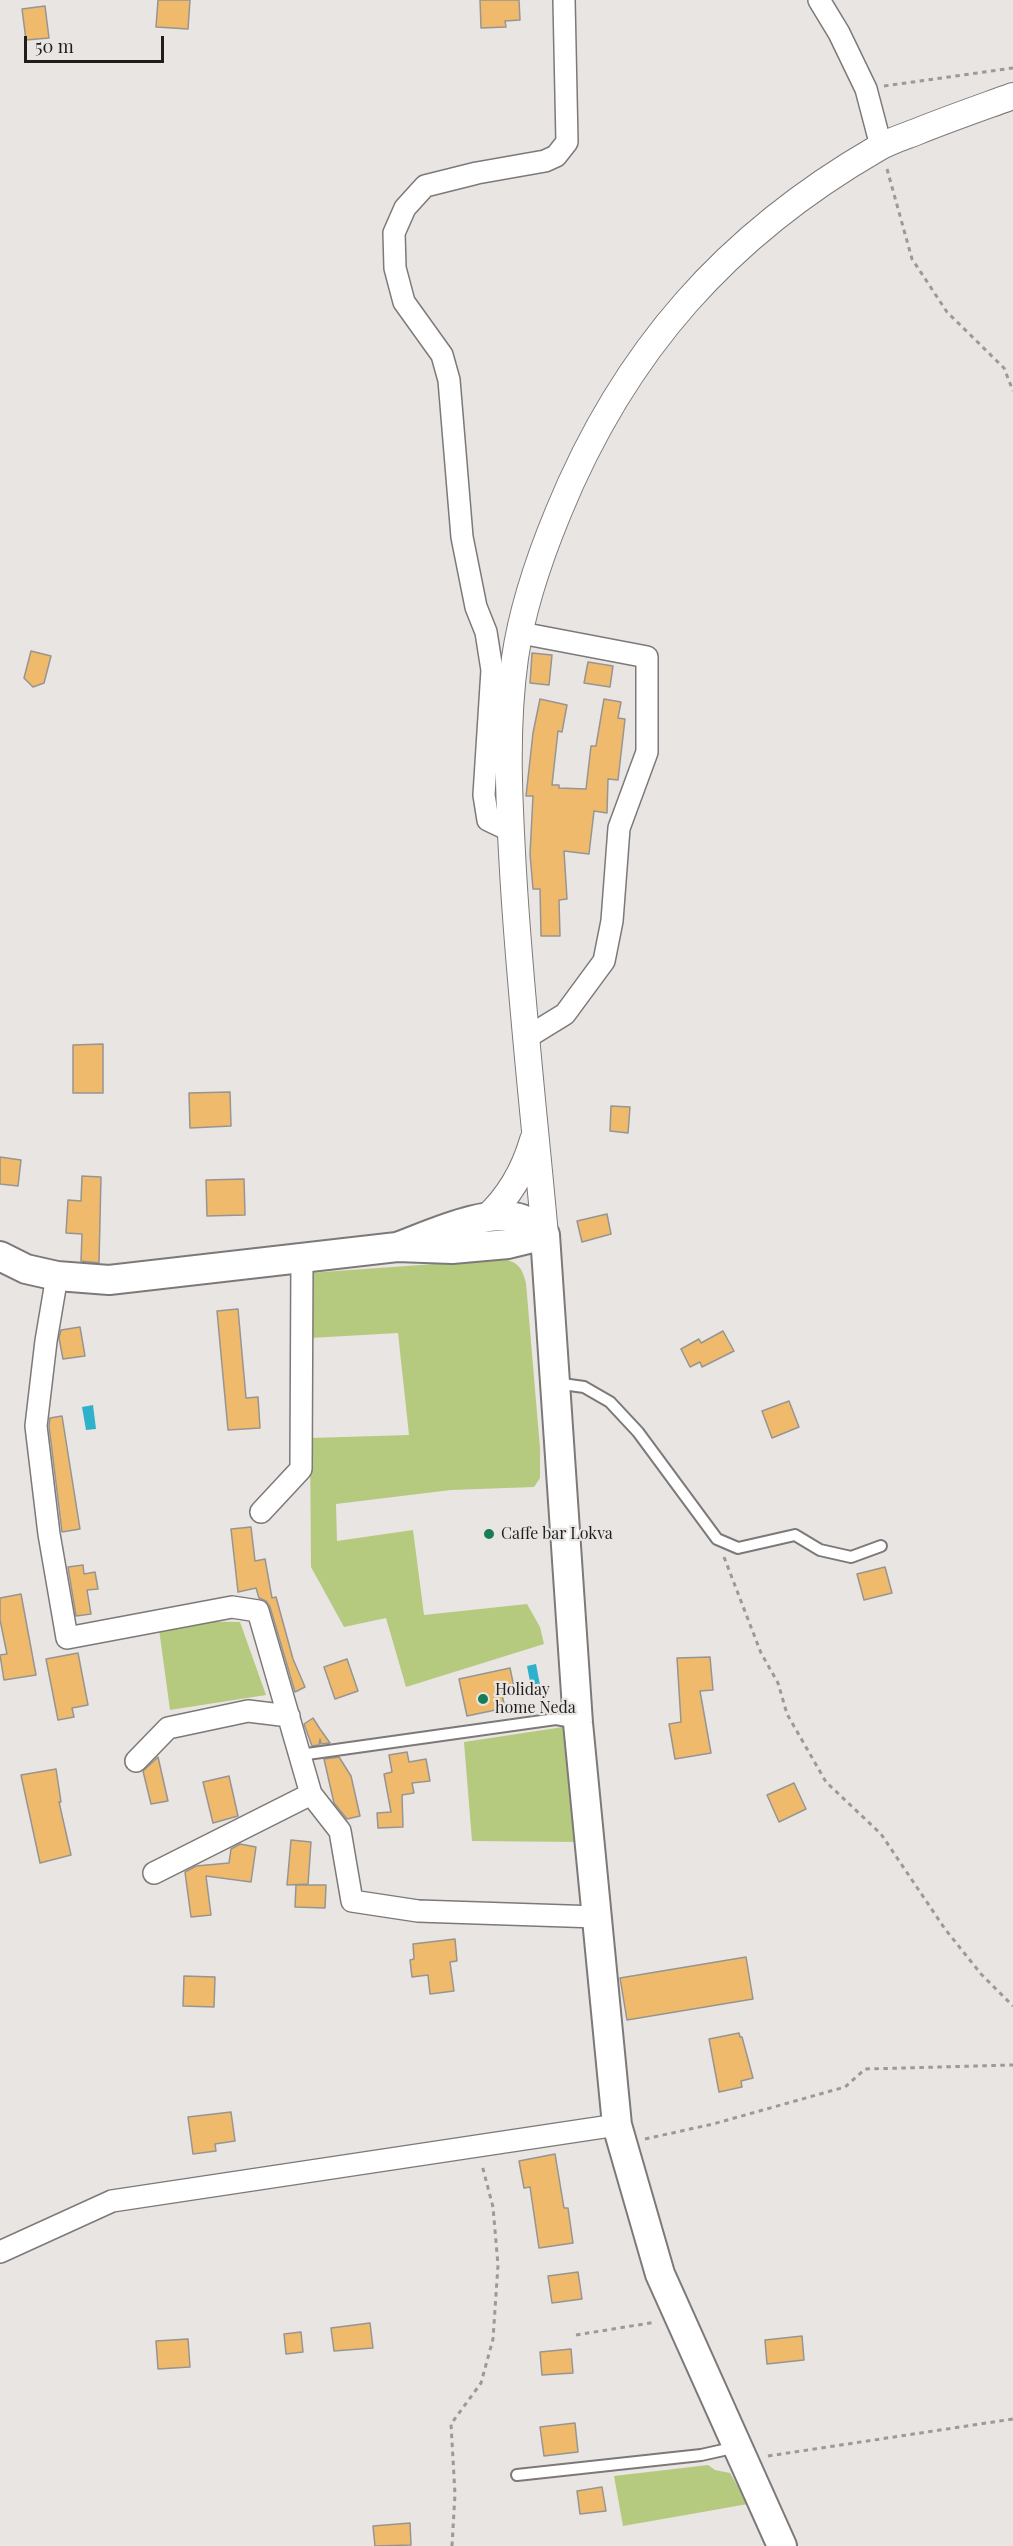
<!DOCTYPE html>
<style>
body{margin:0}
#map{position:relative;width:1013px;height:2546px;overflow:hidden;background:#e8e5e3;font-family:"Playfair Display",serif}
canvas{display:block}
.scale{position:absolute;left:24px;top:36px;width:140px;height:27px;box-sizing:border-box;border:3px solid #1f1e1d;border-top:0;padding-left:8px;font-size:18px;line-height:21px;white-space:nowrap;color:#1f1e1d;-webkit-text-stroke:4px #e8e5e3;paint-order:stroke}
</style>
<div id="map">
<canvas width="1013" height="2546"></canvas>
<div class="scale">50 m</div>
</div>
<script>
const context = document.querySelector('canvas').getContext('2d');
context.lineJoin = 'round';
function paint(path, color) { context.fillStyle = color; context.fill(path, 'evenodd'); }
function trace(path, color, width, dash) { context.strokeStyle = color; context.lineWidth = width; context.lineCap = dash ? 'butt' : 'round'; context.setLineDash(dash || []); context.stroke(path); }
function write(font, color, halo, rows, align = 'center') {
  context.font = font + ' "Playfair Display",serif'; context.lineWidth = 4.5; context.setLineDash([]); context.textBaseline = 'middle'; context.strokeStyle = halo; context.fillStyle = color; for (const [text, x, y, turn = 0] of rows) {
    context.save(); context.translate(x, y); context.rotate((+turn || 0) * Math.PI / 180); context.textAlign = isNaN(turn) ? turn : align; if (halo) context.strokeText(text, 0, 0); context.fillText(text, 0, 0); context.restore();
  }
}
const green = new Path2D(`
 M504,1259c15,4 18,9 22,24l14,165v30l-6,9 -83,3 -115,14 1,37 76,-11 11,85 103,-11 13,23 4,17 -138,43 -20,-69 -42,9 -33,-60 -1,-129 99,-3 -11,-102 -88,5 -1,-65z
 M190,1621l50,1 26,73 -96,15 -11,-81z
 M563,1727l8,5 7,110 -106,-1 -8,-99z
 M708,2465l7,5 15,3 18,31 -125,22 -9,-50z`);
const water = new Path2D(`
 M93,1405l3,24 -10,1 -4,-23z
 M536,1664l5,26 -9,2 -5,-26z`);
const building = new Path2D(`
 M158,0h32l-2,29 -32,-2z
 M480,0h39l1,20 -15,1 1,6 -25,1z
 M45,6l4,32 -23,2 -4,-31z
 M31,651l20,5 -7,27 -11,4 -9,-9z
 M532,653l20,2 -3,30 -19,-2z
 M588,662l25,4 -3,21 -26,-4z
 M540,699l27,6 -5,27 -4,-1 -6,54h7v3l27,1 5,-43h5l8,-47 17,3 -3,16 7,1 -7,61 -10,-1 -1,34 -13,-2 -5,43 -25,-3 3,48 -8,1 1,36h-19l-1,-47h-7l-3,-35 3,-58h-7l7,-63z
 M103,1044v49h-30v-48z
 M230,1092l1,34 -41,2 -1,-35z
 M611,1106l19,1 -2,26 -18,-2z
 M0,1157l21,3 -3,26 -18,-2z
 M82,1176l19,1 -2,86 -18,-2 1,-27 -16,-1 2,-33 13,1z
 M244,1179l1,36 -38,1 -1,-36z
 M607,1214l4,20 -29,8 -5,-21z
 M238,1309l8,89 12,-1 2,31 -32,2 -11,-119z
 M80,1327l5,29 -22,3 -4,-21 2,-8z
 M723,1331l11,20 -32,16 -2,-5 -10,5 -9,-18 18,-10 2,4z
 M789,1401l10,26 -27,11 -10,-27z
 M62,1416l18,113 -18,3 -13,-106 1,-8z
 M251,1527l4,34 10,-2 7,39 4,-1 17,62 12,28 -10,5 -25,-85 -4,-6 -7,-3 -3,-10 -18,4 -7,-63z
 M83,1565l1,9 11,-2 3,17 -11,1 4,24 -15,2 -8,-49z
 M885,1567l7,26 -28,7 -7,-26z
 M21,1594l15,81 -32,5 -4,-25 7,-1 -7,-34v-22z
 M78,1653l10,52 -16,3 2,9 -16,3 -12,-61z
 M710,1657l3,33 -13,1 11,62 -36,6 -6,-35 12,-2 -4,-64z
 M347,1659l11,32 -23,8 -11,-32z
 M510,1668l4,19 -13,3 4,18 -38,8 -8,-37z
 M313,1718l7,11 10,14 -9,1 -1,-5 -1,6 -7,1 -8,-22z
 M407,1752l2,10 17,-3 4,22 -18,2 2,10 -12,2 1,32 -25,1 -1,-15 14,-1 -7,-38 8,-2 -3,-17z
 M158,1757l10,44 -17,3 -8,-33z
 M339,1757l12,19 9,40 -13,3 -13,-16 -10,-44z
 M56,1769l5,33h-2l12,53 -31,8 -19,-88z
 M229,1776l9,40 -25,7 -10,-41z
 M794,1783l12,26 -27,13 -12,-27z
 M291,1840l20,2 -3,42 -21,1z
 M240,1844l16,3 -5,35 -45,-6 5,39 -20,2 -6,-45 11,-6 33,-3 2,-14z
 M296,1885h30l-1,23 -30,-1z
 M455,1939l2,22 -7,1 4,29 -24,3 -2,-19 -16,2 -2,-17 4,-1 -1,-15z
 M746,1957l7,42 -126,21 -7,-42z
 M184,1976l31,1 -1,30 -31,-1z
 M739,2033l1,4h2l11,41 -12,3 1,6 -23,5 -10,-53z
 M231,2112l4,29 -20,3 1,7 -23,3 -5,-37z
 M555,2154l9,54h4l5,35 -34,5 -9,-61 -6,1 -5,-27z
 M578,2272l4,27 -30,4 -4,-27z
 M370,2323l3,25 -39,3 -3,-23z
 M301,2332l2,20 -17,2 -2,-20z
 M802,2336l2,24 -37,4 -2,-24z
 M188,2339l2,28 -32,2 -2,-28z
 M571,2349l2,24 -31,2 -2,-23z
 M575,2423l3,29 -34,4 -4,-29z
 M602,2487l4,24 -26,3 -3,-23z
 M410,2523l1,22 -36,1 -2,-20z`);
const path = new Path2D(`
 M884,86l129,-18
 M887,169l25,90 35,53 57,56 9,23
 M724,1557l37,96 17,30 9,31 39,68 55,52 64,95 36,45 32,32
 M645,2139l68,-15 132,-37 20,-18 148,-4
 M576,2335l80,-13
 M768,2456l245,-37
 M452,2546l3,-52 -4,-70 30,-41 12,-44 5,-74 -5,-58 -11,-42`);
const service = new Path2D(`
 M555,1383l29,4 26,15 28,30 79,107 21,9 57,-13 25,15 31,7 30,-11
 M300,1755l256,-36 22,4
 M517,2475l184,-20 36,-8`);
const minor = new Path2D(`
 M819,0l20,33 27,56 15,57
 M521,633l126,24v95l-28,76 -7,93 -8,40 -39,53 -39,24
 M511,831l-23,-11 -4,-25 8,-125 -6,-38 -10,-25 -14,-70 -13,-157 -7,-25 -38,-53 -9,-34 -1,-35 11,-25 20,-22 52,-13 68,-12 11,-5 11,-14 -3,-142
 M57,1276l-11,65 -10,85 13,108 18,104 165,-31 26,4 53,183 29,37 12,70 66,10 179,6
 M261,1512l40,-43 1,-211
 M136,1761l32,-33 80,-17 41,5
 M154,1873l157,-79
 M0,2252l112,-51 505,-76`);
const tertiary = new Path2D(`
 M486,1218c24,-22 38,-47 47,-78
 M545,1235c-11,-121 -25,-242 -32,-364 -4,-71 -8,-142 2,-213 7,-49 24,-99 43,-145 66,-162 169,-278 320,-365 12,-7 25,-11 38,-16 32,-13 64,-24 97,-36`);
const secondary = new Path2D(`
 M397,1247c33,-12 91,-40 125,-28 9,3 16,9 23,16l33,488 39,402 43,149 122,272
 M0,1256l26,13 31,7 52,4 288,-33 55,2 56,-5 37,-9`);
const markers = [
 [489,1534,6,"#187c55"],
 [483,1699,6,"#187c55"]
];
const poiNames = [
 ["Caffe bar Lokva",501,1534],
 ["Holiday",495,1690],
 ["home Neda",495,1708]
];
paint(green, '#b5ca7f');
paint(water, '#2fb1cc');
paint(building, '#efba6c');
trace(building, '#979592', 1.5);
trace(service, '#7d7978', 14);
trace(minor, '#7d7978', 24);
trace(tertiary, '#7d7978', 28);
trace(secondary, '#7d7978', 32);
trace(path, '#9c9998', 3, [4.5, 4.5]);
trace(service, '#fff', 10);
trace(minor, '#fff', 21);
trace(tertiary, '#fff', 26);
trace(secondary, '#fff', 28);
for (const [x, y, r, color] of markers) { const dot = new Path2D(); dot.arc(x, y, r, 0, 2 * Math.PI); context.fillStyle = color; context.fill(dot); trace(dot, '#e8e5e3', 2); }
write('16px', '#1f1e1d', '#e8e5e3', poiNames, 'left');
</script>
